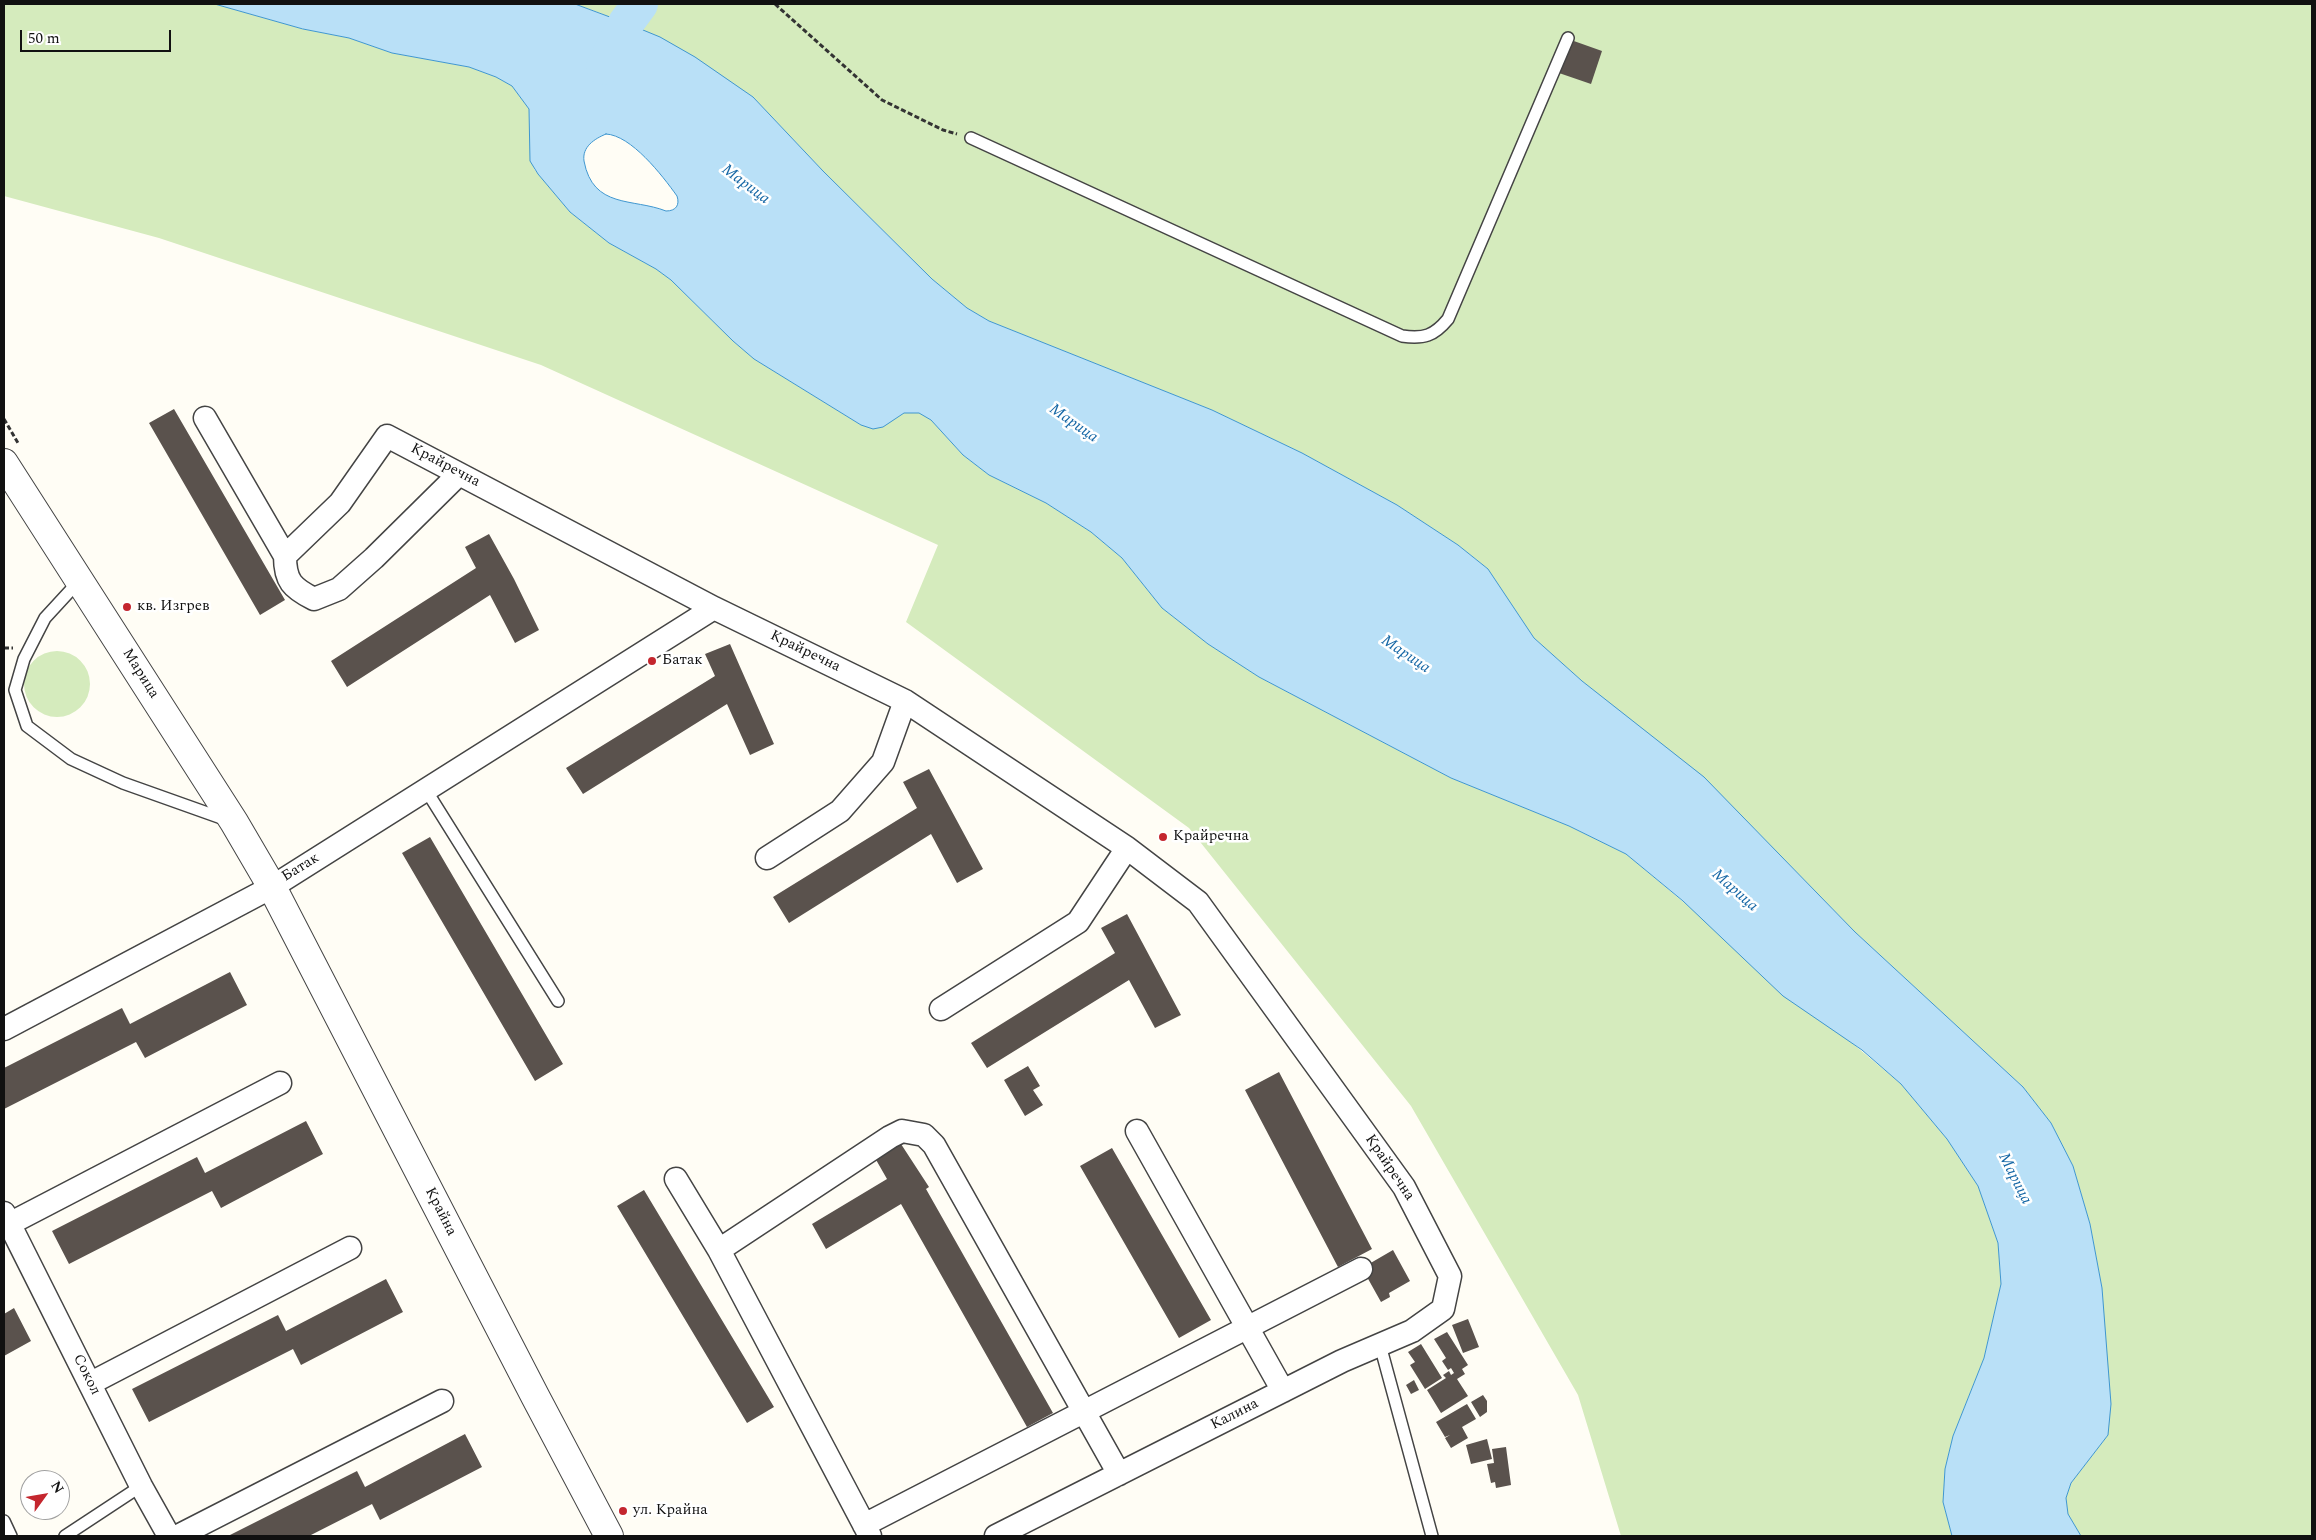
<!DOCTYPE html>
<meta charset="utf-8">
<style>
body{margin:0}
#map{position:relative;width:2316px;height:1540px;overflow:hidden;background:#fffdf5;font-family:Spectral,serif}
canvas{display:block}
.frame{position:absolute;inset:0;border:5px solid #111;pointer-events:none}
.north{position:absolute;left:20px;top:1470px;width:50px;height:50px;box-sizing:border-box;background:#fff;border:1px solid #a0a0a0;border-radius:50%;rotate:58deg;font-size:14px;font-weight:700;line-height:20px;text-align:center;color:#111}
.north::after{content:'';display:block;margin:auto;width:18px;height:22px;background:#c4262e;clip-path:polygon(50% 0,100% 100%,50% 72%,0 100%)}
.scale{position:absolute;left:20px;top:30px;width:151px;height:22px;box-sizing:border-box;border:2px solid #111;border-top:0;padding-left:6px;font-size:15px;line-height:18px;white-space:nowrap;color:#111;-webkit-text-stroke:4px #fff;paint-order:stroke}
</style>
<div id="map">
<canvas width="2316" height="1540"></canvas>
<div class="frame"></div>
<div class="north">N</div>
<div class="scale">50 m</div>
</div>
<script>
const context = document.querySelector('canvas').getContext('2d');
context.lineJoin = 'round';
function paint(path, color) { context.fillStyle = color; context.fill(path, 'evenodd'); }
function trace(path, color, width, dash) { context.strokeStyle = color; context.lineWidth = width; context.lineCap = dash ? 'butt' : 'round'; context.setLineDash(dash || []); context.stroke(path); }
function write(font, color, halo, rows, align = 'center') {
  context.font = font + ' Spectral,serif'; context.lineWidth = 5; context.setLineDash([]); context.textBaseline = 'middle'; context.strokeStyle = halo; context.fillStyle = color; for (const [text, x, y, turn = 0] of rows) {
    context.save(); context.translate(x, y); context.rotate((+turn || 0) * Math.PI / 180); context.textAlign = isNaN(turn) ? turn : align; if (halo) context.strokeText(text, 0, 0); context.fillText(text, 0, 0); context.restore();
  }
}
const green = new Path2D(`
 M4,4h211l88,25 46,9 43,15 77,14 27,10 16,9 17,23 1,38 4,22 36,43 39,31 47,26 15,11 62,61 21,18 107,66 35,-7 8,-5 15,-1 12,8 32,35 26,20 57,28 45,29 31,26 40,50 46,36 51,33 192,101 118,48 57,28 275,230 46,55 31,47 20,57 3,41 -17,74 -31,78 -8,33 -2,33 9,34h-331l-43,-141 -167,-289 -222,-278 -283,-206 32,-77 -397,-180 -382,-127 -155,-42z
 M575,4h1737v1532h-231l-13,-22 -2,-16 5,-15 37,-48 -6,-147 -12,-64 -17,-58 -22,-43 -28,-36 -168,-155 -121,-124 -152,-127 -48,-43 -46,-69 -30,-24 -61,-40 -95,-52 -90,-43 -223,-89 -22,-13 -35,-29 -109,-108 -70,-74 -153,-84z
 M24 684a33 33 0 1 1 66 0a33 33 0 1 1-66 0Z`);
const water = new Path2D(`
 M215,4h360l51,19 34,14 35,20 58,40 70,74 109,108 35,29 22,13 223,89 90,43 95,52 61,40 30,24 46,69 48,43 122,96 151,155 168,155 28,36 22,43 17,58 12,64 9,116 -3,31 -37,48 -5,15 2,16 13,22h-129l-9,-34 2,-33 8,-33 31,-78 17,-74 -3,-41 -20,-57 -31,-47 -46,-55 -39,-34 -79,-54 -100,-95 -57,-47 -57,-28 -118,-48 -192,-101 -51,-33 -46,-36 -40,-50 -31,-26 -45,-29 -57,-28 -26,-20 -32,-35 -12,-7h-15l-21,14 -10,2 -12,-4 -107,-66 -21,-18 -62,-61 -15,-11 -47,-26 -39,-31 -32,-38 -8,-13 -1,-52 -17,-23 -16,-9 -27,-10 -77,-14 -43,-15 -46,-9zM606,134c25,1 56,41 71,62 3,9 -1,15 -11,15 -33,-13 -73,-2 -82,-50 -2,-14 10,-22 22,-27z`);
const river = new Path2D(`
 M604,67l22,-44 14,-19`);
const building = new Path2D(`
 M1571,40l31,11 -11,33 -32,-11z
 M174,409l111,191 -25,15 -111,-192z
 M489,534l25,45 25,51 -24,13 -25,-48 -143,92 -16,-26 145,-93 -11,-21z
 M730,644l44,100 -24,11 -23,-51 -144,90 -17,-26 149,-92 -10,-22z
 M929,769l54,100 -26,14 -26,-49 -142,89 -16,-26 144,-89 -14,-26z
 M430,837l133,227 -28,17 -133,-228z
 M1127,914l54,101 -26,13 -26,-48 -142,88 -16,-25 144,-90 -14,-25z
 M230,972l17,33 -102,53 -9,-16 -132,67v-41l118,-60 8,16z
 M1028,1066l12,20 -7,4 10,15 -18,11 -21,-36z
 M1279,1072l93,177 -34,18 -93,-177z
 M306,1121l17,33 -102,54 -9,-17 -143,73 -17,-33 145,-74 8,16z
 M901,1144l28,43 -3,2 127,224 -26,14 -126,-223 -75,45 -14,-25 75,-45 -12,-21z
 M1112,1148l99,172 -32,18 -99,-172z
 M644,1190l130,217 -27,16 -130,-217z
 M1393,1250l17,31 -21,12 1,4 -9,5 -19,-34z
 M386,1279l17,33 -102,53 -8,-16 -144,73 -17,-33 146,-74 8,16z
 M14,1308l17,33 -27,15v-42z
 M1468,1319l11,28 -16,6 -11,-28z
 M1447,1332l21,33 -6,4 3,5 -8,5 11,17 -27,17 -14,-23 19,-12 -3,-3 6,-4 2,4 3,-2 -3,-5 -3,2 -6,-9 4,-3 -12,-19z
 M1421,1344l21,34 -17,11 -15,-24 5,-3 -7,-10z
 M1414,1380l5,10 -8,4 -5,-9z
 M1483,1395l4,6v11l-7,5 -9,-15z
 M1467,1404l9,15 -14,8 6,11 -17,10 -6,-10 5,-3 -5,2 -9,-15z
 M465,1434l17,33 -102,53 -8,-16 -63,32h-81l129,-65 8,16z
 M1487,1439l5,20 -21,5 -5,-19z
 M1506,1447l5,38 -15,3 -1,-6 -4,1 -4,-19 7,-1 -2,-14z`);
const path = new Path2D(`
 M775,4l107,96 61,30 14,4
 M4,419l14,24
 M4,648h9`);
const service = new Path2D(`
 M971,138l431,198c22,3 32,0 46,-17l120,-281
 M80,580l-35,38 -21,41 -9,31 12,36 44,33 52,24 104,37
 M426,790l132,211
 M1380,1345l52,191
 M4,1521l7,15
 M65,1536l76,-50`);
const minor = new Path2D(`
 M205,418l80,138
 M459,474l-85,84 -35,31 -25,10c-22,-11 -29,-18 -29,-43l55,-53 47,-67 327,172 191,93 222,147 71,54 206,285 46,89 -7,33 -31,22 -70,30 -346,175
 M767,858l73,-47 43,-49 22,-61
 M941,1009l137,-87 49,-74
 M4,1029l268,-142 442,-279
 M1137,1131l146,260
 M676,1179l43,71 151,286
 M4,1213l137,273 28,50
 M9,1224l271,-141
 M719,1250l171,-113 12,-6 22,4 10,10 185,329
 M91,1383l259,-135
 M864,1525l497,-256
 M178,1536l264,-135`);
const tertiary = new Path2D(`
 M4,463l230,359 38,65 263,509 74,140`);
const markers = [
 [127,607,5,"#c4262e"],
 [652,661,5,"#c4262e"],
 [1163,837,5,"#c4262e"],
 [623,1511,5,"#c4262e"]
];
const streetNames = [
 ["Крайречна",445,466,28],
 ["Крайречна",805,652,26],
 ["Марица",140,674,58],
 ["Батак",301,868,-32],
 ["Крайречна",1389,1168,56],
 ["Крайна",440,1212,63],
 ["Сокол",86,1375,63],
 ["Калина",1235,1415,-27]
];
const poiNames = [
 ["кв. Изгрев",137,607],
 ["Батак",662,661],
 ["Крайречна",1173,837],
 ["ул. Крайна",633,1511]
];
const waterNames = [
 ["Марица",745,185,37],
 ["Марица",1073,424,35],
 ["Марица",1405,655,34],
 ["Марица",1734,891,41],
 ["Марица",2014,1179,63]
];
paint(green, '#d5ebbd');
paint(water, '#b9e0f7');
trace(water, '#3f96cf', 1);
trace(river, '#b9e0f7', 36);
paint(building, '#5a524d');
trace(service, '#444', 14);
trace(minor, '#444', 25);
trace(tertiary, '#444', 30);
trace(path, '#333', 3, [5, 2.5]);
trace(service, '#fff', 11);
trace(minor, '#fff', 22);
trace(tertiary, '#fff', 28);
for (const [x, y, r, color] of markers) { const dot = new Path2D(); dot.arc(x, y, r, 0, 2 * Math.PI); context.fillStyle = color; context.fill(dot); trace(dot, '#fff', 2); }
write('15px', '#111', '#fff', streetNames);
write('15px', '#111', '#fff', poiNames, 'left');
write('italic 16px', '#1768a6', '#fff', waterNames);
</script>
